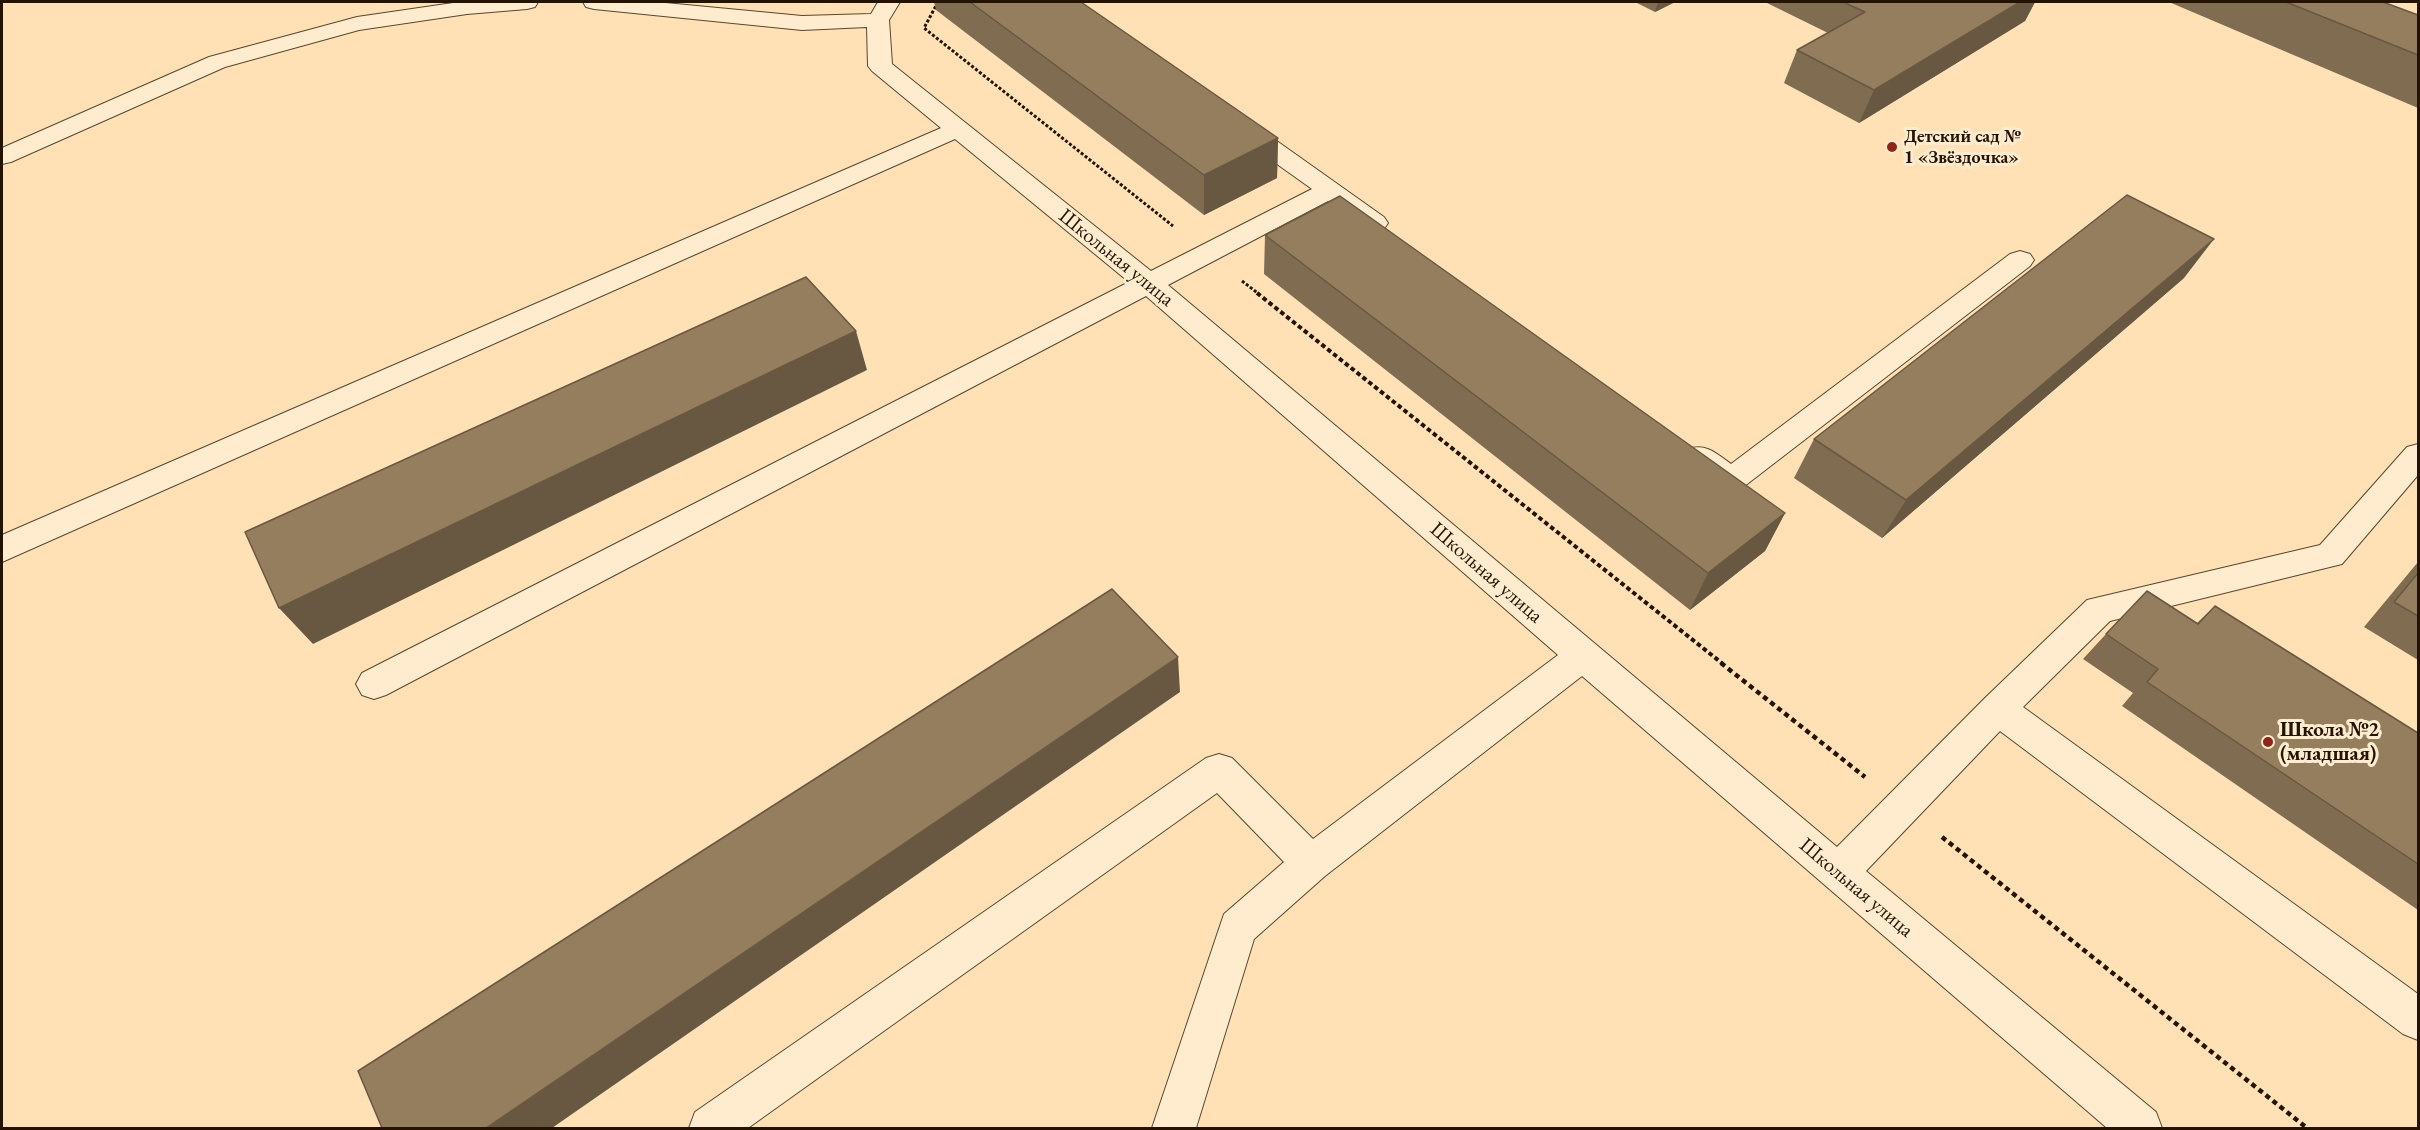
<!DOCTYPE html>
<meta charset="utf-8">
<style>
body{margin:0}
#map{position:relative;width:2420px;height:1130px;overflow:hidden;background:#ffe1b5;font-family:"EB Garamond",serif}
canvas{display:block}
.frame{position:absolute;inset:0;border:3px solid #231300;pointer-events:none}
</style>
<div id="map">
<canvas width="2420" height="1130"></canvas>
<div class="frame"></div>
</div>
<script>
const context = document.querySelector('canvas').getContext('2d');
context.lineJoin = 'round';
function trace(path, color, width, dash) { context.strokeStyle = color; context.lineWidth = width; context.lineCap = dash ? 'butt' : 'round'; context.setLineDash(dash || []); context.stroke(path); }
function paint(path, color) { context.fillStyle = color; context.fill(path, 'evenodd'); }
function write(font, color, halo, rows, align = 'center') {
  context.font = font + ' "EB Garamond",serif'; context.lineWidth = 6; context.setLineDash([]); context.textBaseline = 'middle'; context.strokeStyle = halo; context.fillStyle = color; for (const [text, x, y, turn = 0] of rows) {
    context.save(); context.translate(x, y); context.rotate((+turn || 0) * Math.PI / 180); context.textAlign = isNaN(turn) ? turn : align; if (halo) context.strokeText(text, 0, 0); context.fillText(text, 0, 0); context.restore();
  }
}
const pathFar2 = new Path2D(`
 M938,2l-14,26 249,198
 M1242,281l17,13`);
const pathFar1 = new Path2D(`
 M1257,293l466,371`);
const path = new Path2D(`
 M1721,663l144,114
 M1942,837l365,291`);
const minor = new Path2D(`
 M460,2h78l-3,5 -8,2 -60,5 -108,16 -134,37 -214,95 -9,2v-16l207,-91 148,-40z
 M583,2h72l147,14 69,-2 7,-12h22l-11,18 3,44 259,207 161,-82 -80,-57 -3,-5 3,-5 9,-2 9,2 134,95 4,6 -4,6c-21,5 -39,-16 -56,-28l-160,84 669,562 148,-149 102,-98 233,-55 87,-98 11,-3v31l-76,89 -232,57 -87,86 395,287v46l-15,-6 -403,-303 -134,140 290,241 6,16h-55l-525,-452 -257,200 -71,63 -58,189h-44l72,-214 60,-52 -67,-69 -469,335h-59l6,-16 511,-354 13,-4 13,4 81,81 245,-184 -412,-359 -760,399 -12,4 -12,-4 -6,-11 6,-11 767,-391 -174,-143 -953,423v-27l939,-407 -69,-57 -4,-5 -1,-39 -65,3 -208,-21 -8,-2z
 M2020,251l10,3 4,6 -4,6 -288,222c-3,1 -6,3 -10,3 -13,1 -42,-23 -48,-34l4,-8c18,-6 28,4 43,15l279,-210z`);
const wall = new Path2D(`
 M934,2h147l197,136 -1,40 -73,37 -268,-205z
 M1635,2h40l-20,10z
 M1765,2h270l-10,19 -166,102 -75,-40 13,-33 31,-17z
 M2169,2h214l35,13v93z
 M1265,235l520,278 -20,38 -75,59 -426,-336z
 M2184,278l-302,260 -88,-60 20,-39z
 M2418,562v98l-54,-33z
 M2215,606l203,127v177l-296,-204 11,-13 -50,-34 23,-25 91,-11z`);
const shadedWall = new Path2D(`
 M1658,2h17l-20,10z
 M2020,2h15l-10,19 -166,102 15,-33z
 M1278,138l-1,40 -73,37v-40z
 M2214,239l-30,39 -302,260 24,-38z
 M856,331l11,39 -554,274 -34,-36z
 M1785,513l-20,38 -75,59 18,-37z
 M1178,657l2,35 -628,436h-66z`);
const building = new Path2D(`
 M970,2h111l197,136 -74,37z
 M1843,2h177l-146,88 -77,-40 68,-38z
 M2286,2h97l35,13v40z
 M2127,195l87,44 -308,261 -92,-61z
 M1340,196l445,317 -77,60 -443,-338z
 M806,277l50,54 -577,277 -34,-76z
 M2418,573v43l-24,-14z
 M1112,589l66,68 -692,471h-104l-24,-57z
 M2147,591l51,33 17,-18 203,127v131l-271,-182 11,-13 -52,-35z`);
const markers = [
 [1892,147,6,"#8f2418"],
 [2268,742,6,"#8f2418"]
];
const farPoinames = [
 ["Детский сад №",1904,137],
 ["1 «Звёздочка»",1904,158]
];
const streetNames = [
 ["Школьная улица",1116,258,39],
 ["Школьная улица",1486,573,41],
 ["Школьная улица",1856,888,40]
];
const poiNames = [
 ["Школа №2",2280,730],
 ["(младшая)",2280,754]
];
trace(minor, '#5a462d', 2);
trace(pathFar2, '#231300', 3, [3, 2]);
trace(pathFar1, '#231300', 4, [4.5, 3]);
trace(path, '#231300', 4.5, [5, 4]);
paint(minor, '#ffeccf');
paint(wall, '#806c51');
paint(shadedWall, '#685842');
paint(building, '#957e5e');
trace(building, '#685842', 1.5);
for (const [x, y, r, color] of markers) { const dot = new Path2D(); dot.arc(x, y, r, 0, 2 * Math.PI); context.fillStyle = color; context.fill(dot); trace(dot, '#ffeccf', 2); }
write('bold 18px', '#231300', '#ffeccf', farPoinames, 'left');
write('21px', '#231300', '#ffeccf', streetNames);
write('bold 21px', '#231300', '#ffeccf', poiNames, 'left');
</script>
